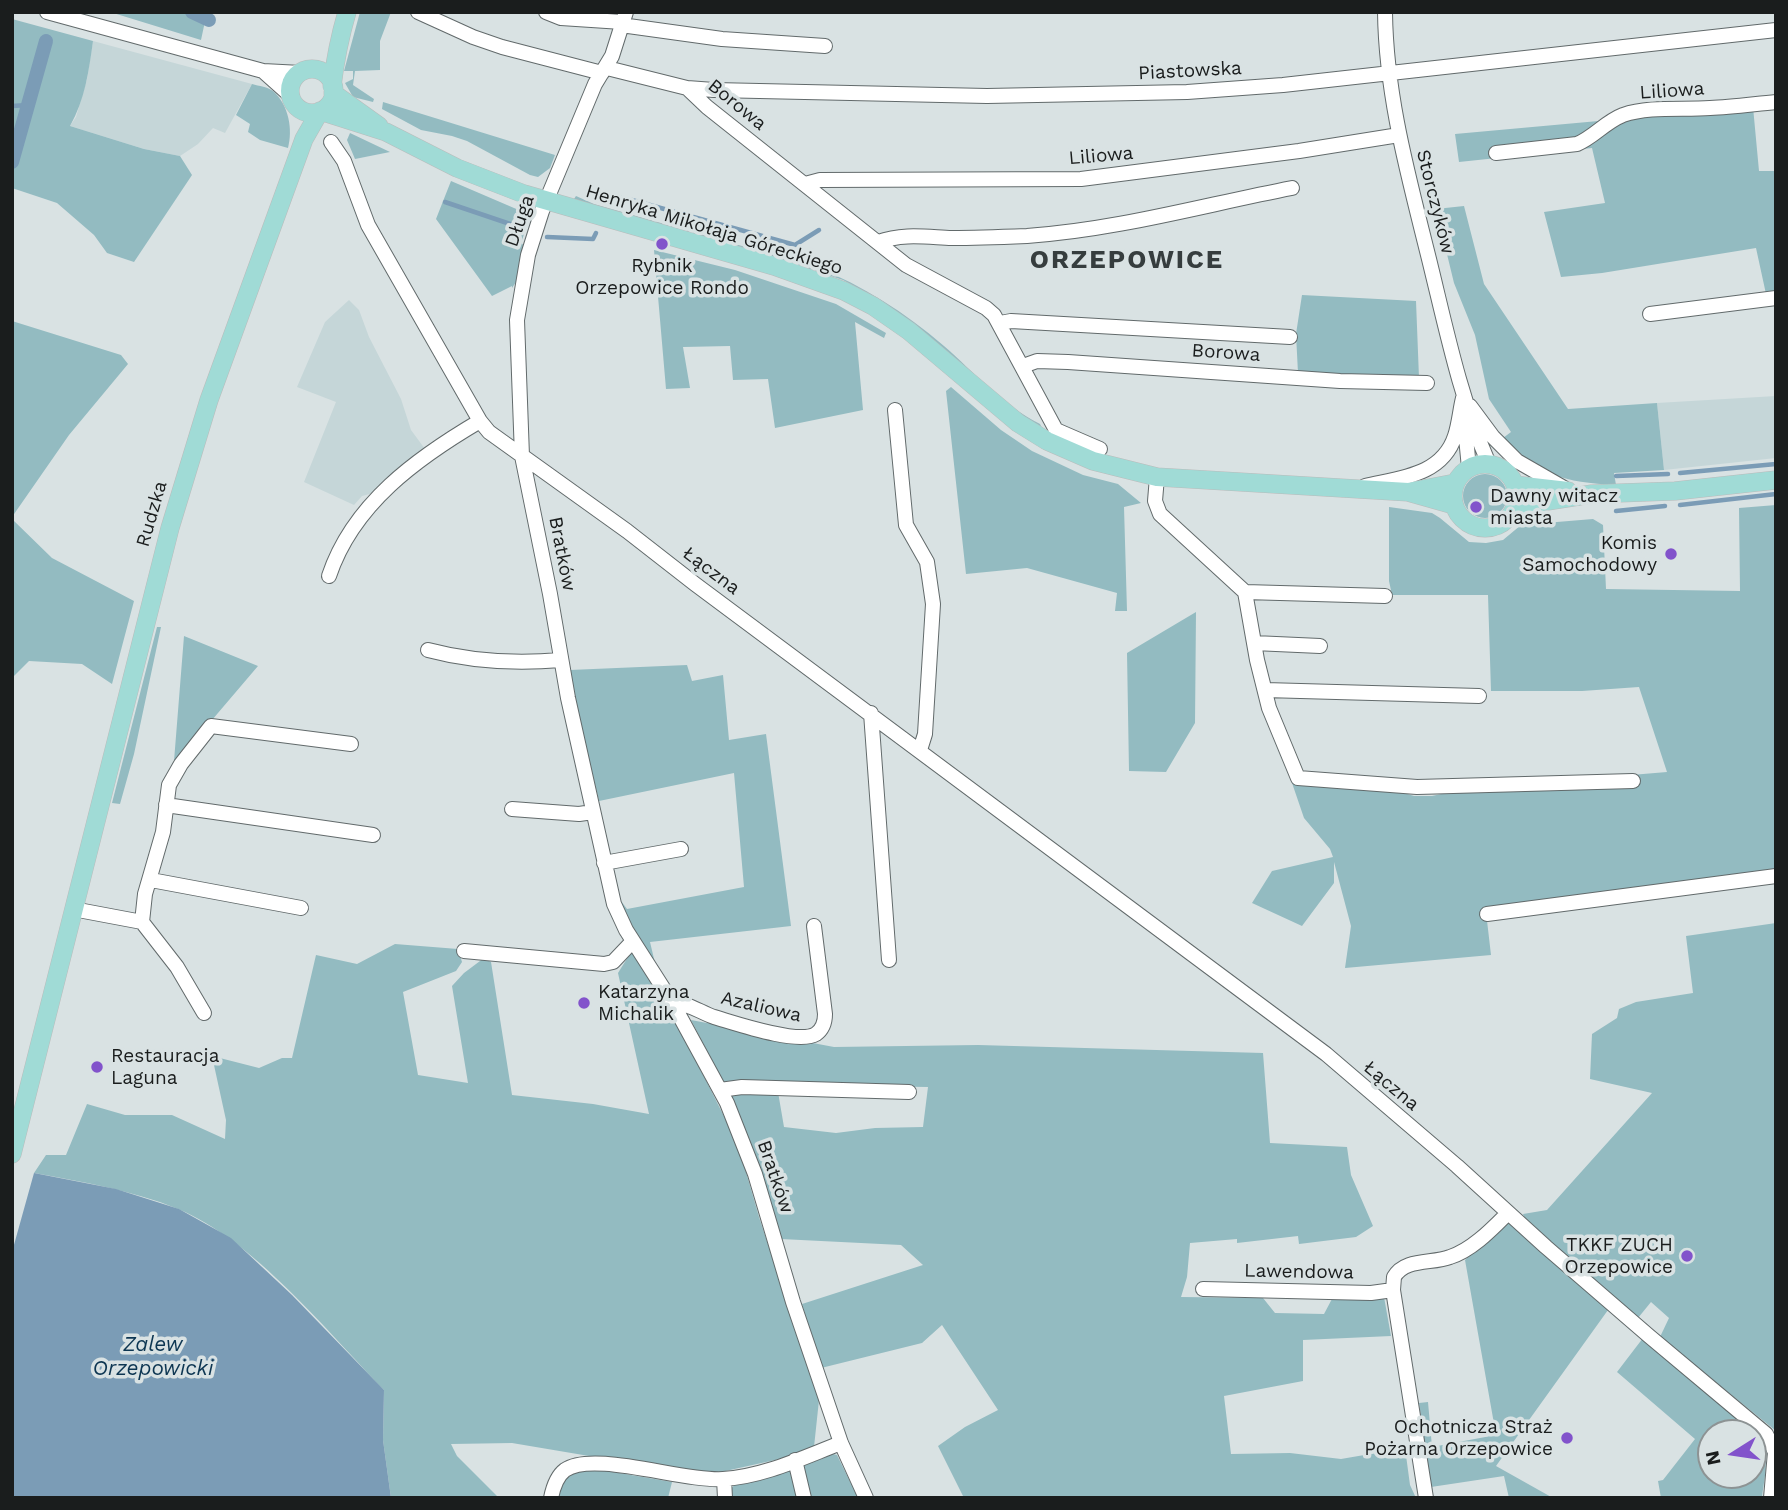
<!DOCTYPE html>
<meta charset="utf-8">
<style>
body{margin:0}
#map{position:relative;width:1788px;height:1510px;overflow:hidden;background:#d9e2e3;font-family:"Work Sans",sans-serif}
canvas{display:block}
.frame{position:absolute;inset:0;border:14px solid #1a1d1d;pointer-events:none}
.north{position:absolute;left:1697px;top:1419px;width:70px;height:70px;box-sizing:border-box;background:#d9e2e3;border:2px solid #8d9394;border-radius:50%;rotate:258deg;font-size:19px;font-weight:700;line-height:28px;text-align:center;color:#1a1d1d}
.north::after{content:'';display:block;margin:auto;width:24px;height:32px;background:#8253cb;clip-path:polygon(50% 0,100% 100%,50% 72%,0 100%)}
</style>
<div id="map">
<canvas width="1788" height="1510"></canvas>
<div class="frame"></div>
<div class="north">N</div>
</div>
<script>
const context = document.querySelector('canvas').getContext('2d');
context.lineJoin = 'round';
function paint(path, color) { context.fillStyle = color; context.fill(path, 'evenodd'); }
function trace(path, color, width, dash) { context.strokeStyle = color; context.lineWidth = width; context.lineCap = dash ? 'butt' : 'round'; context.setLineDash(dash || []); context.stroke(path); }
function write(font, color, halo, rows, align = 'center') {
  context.font = font + ' "Work Sans",sans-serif'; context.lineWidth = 7; context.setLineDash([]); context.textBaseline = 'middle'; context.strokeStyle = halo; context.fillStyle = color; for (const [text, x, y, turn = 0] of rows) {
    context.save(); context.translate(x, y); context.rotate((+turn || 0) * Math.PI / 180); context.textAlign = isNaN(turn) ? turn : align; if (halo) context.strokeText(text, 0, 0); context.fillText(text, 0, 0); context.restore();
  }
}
const built = new Path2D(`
 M93,41l159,43 -27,49 -12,-5 -15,16 -18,12 -36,-7 -74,-23 6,-9 11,-38z
 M349,300l10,10 10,27 32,62 10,31 14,19 -48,43 -15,4 -8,9 -50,-23 32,-80 -39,-15 28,-65z
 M1776,396v62l-112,12 -7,-67z`);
const green = new Path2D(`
 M110,12h97l-6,28z
 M360,12h31l-11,29v29l-25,1 -2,14 21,14 -1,3 -20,-5 -8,-14 8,-4v-8h-9z
 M12,19l81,22c-4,29 -8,59 -23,85l74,23 36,7 12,19 -58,87 -27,-9 -13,-18 -37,-32 -45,-15z
 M252,84c7,2 16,3 21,7 16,14 20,39 15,57l-28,-8 -12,-8 2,-8 -14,-9z
 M383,102l172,53 -5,13 -12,9 -8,-2 -63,-34 -15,-5 -31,-6 -39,-21z
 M1753,107l6,64h17v122l-10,1 -10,-46 -154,25 -41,4 -17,-65 61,-9 -13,-55 -133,14 -4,-28z
 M350,133l40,19 -35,7 -8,-19z
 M451,181l70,30c8,10 4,21 0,32l4,3 -9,36 -4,6v-2l-20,10 -56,-77z
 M576,196l18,8 222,63c48,19 88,45 128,79 31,27 58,59 96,78l3,6 -17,-10 -153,-123 -30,-17 -58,-19 -186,-53 -25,-9z
 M1464,206l20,78 84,125 89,-6 7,67 -50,3 2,12c-54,-3 -74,-9 -113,-47l8,-6 -22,-33 -14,-64 -21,-52 -18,-74z
 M654,250l81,20 101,34 50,29 -2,5 -29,-16 8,88 -88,18 -7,-49 -35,1 -3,-34 -47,1 7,41 -24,1z
 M1302,295l114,6 3,77 -121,-5 -2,-39z
 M12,321l109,34 7,9 -59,71 -57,82z
 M951,387l50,43 31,21 51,24 35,9 23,19 -17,4 3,104h-12l2,-18 -90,-25 -61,6 -20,-183z
 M1463 496a22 22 0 1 1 44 0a22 22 0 1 1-44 0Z
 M1776,505v366l-290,41 5,43 -146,13 6,-42 -17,-64v21l-32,43 -50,-23 20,-32 61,-14 -3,-8 -26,-31 -13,-38 103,10 20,6h18l32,-7 203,-17 -28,-85 -57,4h-91l-3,-96h-96l-3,-14v-74l43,6 8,5 29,24 17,1 17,-3 18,-15 72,-6 10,6 3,64 134,2 -1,-83z
 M12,519l40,39 82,43 -22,83 -30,-20 -53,-3 -17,17z
 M1196,612l-1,111 -29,49 -37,-1 -2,-118z
 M157,627h4l-27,127 -14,50 -8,-1z
 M184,636l74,30 -46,54 -38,41z
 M687,665l5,16 31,-6 6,65 37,-6 25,192 -141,16 5,21 -28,-41 -6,-21 6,8 117,-22 -10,-114 -135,28 -19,-79 -10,-52z
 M1776,923v508l-116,-94 9,-19 -18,-16 -13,16 -112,-97 -3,-7 24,-4 105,-117 -62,-14 2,-45 25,-16 2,-9 17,-7 57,-9 -7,-57z
 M395,944l63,5 4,13 -6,9 -53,21 15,83 50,8 -16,-97 12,-13 20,-15 7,4 21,133 81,9 56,10 -31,-141 15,-24 38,62 67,133 21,73 60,183 -5,47 -30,11 -72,16 -28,-2 -172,-29 -61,1 6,12 42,42h-108l-8,-58 1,-50c-57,-59 -131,-150 -206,-181 -46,-19 -96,-27 -144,-36l12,-18h20l21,-51 38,11h47l53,24 1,-19 -14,-64 47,12 23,-10h10l24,-103 41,9z
 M691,1020l143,27 144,-2 285,8 7,90 77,4 4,28 22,51 -17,11 -57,7 -1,-8 -61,7v-4l-47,4 -3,34 -6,20 82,1 12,15 49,1 9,-17h51l7,39 -88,4v41l-79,15 7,58 59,-1 51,6 64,-11 5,37 6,13h-452l-26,-52 27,-19 33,-17 -56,-85 -20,18 -101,25 -19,-64 121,-39 -22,-20 -120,-6 -54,-146 51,-1 6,35 52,6 39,-5 48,-1 5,-40 -204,-3z
 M1508,1218l100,92 -112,156 57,32h-44l-5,-22 -73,11 -12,-84 9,-1 4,45 64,-12 -31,-175z
 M1643,1338l99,85 9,10h-40v42h42v-40c19,22 12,36 9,63h-101l-3,-17 5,-1 32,-41 -78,-67z
 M829,1453l8,2 21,43h-49l-6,-36z
 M792,1467l8,31h-71v-7l8,-9z
 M590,1468l82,14 -4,16h-111l9,-23z`);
const water = new Path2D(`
 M34,1173l82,16 63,20 52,29 61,57 92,95 -1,50 8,58h-379v-246z`);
const stream = new Path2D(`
 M12,106l16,-1
 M607,198l2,-3 19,4 167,46 24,-15
 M445,202l77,26
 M547,237l46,2 3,-6
 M1680,473l96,-9
 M1616,476l52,-2
 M1680,505l96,-11
 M1616,511l49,-5`);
const canal = new Path2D(`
 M192,12l17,8
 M12,162l34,-121`);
const minor = new Path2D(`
 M47,12l216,59 38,2
 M418,12l55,25 29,10 100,26
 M546,12l15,6 61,4
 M626,12l-14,44 -17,28 -53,127 -14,44 -11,65 5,136 28,138 18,104 46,206 12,26 46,72 55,101 28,71 38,128 48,141 25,55
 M1385,12c1,85 24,166 44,247 17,69 31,139 60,205
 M621,25l101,14 103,7
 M607,68l80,20 27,2 273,6 200,-4 96,-7 493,-55
 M263,71l28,25
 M687,88l20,19 199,158 80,43 8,7 62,115 44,19
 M331,142l13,19 24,64 112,196 9,11 138,99 68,53 631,470 131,112 89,81 103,89 117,98 9,18 -4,46
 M1496,153l81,-9c17,-7 28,-22 46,-29 26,-9 59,-5 87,-7 22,-1 44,-4 66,-6
 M805,184l15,-4 261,-1 218,-28 100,-16
 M878,242c25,-9 48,-5 74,-4 25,0 50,-1 75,-2 89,-6 177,-31 265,-48
 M1650,314l126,-16
 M1000,323l11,-2 279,16
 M1023,366l14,-5 31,1 272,19 87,2
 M1470,406l23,31 24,24 47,27
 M895,410l11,115 21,37 6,42 -8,130 -5,16
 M1464,417l5,51
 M1157,477l-2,24 5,13 85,78 12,68 12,48 29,70 119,9 216,-6
 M1365,486c34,-8 77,-10 90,-50 4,-12 5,-26 8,-38
 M329,576c24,-72 88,-118 151,-155
 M1245,592l140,4
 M1254,643l66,3
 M428,650c45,12 87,14 133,10
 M1265,690l214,6
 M871,713l18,247
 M166,805l207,30
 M512,809l67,5 14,-2
 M604,863l77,-14
 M151,880l150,28
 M73,909l69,13 3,-28 18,-62 6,-47 12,-21 30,-38 140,18
 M1487,914l289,-38
 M142,922l35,45 27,46
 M464,951l140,13 9,-2 20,-21
 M672,1002c16,1 28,10 42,15 21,6 84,28 102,17 7,-5 9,-12 9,-20l-11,-88
 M720,1090l22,-3 167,5
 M1203,1289l168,4 22,-3
 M795,1460l9,38
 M724,1479l1,19
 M551,1498c2,-10 6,-22 14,-28 28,-20 119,12 158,9 40,-2 81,-22 118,-36
 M1426,1498l-33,-208 1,-13c11,-19 38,-13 56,-20 22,-7 42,-28 58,-44`);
const major = new Path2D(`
 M290 91a22 22 0 1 1 44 0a22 22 0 1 1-44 0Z
 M332,86c3,-25 8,-50 15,-74
 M333,93l46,33
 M320,111l66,21 71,36 67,26 250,72 70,25 29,15 36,25 109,92 29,18 46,20 64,16 251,15 46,13
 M1453 496a32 32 0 1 1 64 0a32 32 0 1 1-64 0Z
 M1515,485l53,6
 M1408,492l47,-9
 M1516,506l76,-12 83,-3 101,-11
 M12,1154l158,-626 39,-128 95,-261 16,-28`);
const markers = [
 [662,244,7,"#8253cb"],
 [1476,507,7,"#8253cb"],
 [1671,554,7,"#8253cb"],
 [584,1003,7,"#8253cb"],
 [97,1067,7,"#8253cb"],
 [1687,1256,7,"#8253cb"],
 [1567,1438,7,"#8253cb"]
];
const streetNames = [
 ["Piastowska",1190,71,-3],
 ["Liliowa",1672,91,-4],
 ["Borowa",737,105,39],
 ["Liliowa",1101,156,-5],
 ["Storczyków",1435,202,76],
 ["Długa",520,221,-71],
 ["Henryka Mikołaja Góreckiego",714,230,17],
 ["Borowa",1226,353,4],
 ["Rudzka",152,514,-74],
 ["Bratków",562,554,79],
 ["Łączna",711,571,37],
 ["Azaliowa",761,1007,13],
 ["Łączna",1391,1086,40],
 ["Bratków",775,1177,71],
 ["Lawendowa",1299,1272,1]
];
const poiNames = [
 ["Rybnik",662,266,"center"],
 ["Orzepowice Rondo",662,288,"center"],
 ["Dawny witacz",1490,496],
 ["miasta",1490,518],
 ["Komis",1657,543,"right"],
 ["Samochodowy",1657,565,"right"],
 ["Katarzyna",598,992],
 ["Michalik",598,1014],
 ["Restauracja",111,1056],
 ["Laguna",111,1078],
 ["TKKF ZUCH",1673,1245,"right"],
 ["Orzepowice",1673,1267,"right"],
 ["Ochotnicza Straż",1553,1427,"right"],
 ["Pożarna Orzepowice",1553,1449,"right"]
];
const waterNames = [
 ["Zalew",153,1345],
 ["Orzepowicki",153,1369]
];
const districtNames = [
 ["ORZEPOWICE",1127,260]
];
paint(built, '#c5d6d8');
paint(green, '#93bbc1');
paint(water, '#7b9cb6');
trace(stream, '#7b9cb6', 4.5);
trace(canal, '#7b9cb6', 14);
trace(minor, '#626a6b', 16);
trace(major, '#babbbb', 19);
trace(minor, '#fff', 14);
trace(major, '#a0dbd6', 18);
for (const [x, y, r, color] of markers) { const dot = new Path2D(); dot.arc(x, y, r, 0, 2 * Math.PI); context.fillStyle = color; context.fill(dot); trace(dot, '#d9e2e3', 2.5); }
write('19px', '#1a1d1d', '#d9e2e3', streetNames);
write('19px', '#1a1d1d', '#d9e2e3', poiNames, 'left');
write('italic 21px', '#0d3652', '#d9e2e3', waterNames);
context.letterSpacing = '2px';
write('bold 26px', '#363d3e', '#d9e2e3', districtNames);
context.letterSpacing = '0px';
</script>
